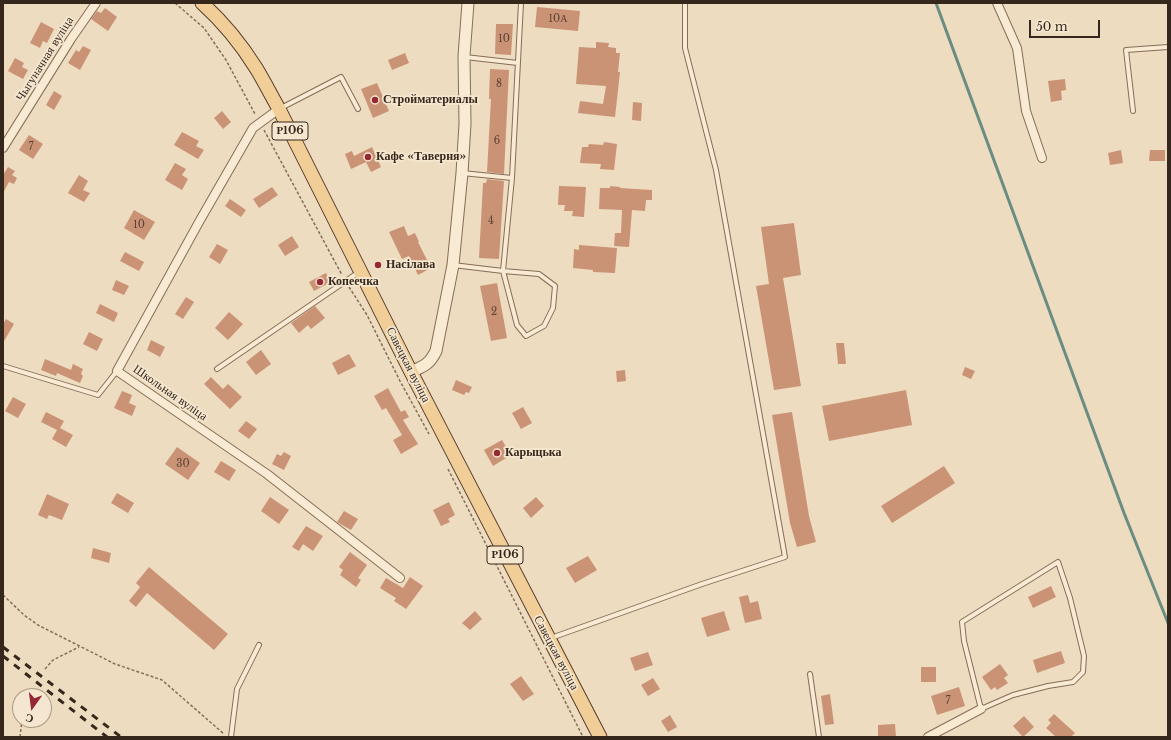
<!DOCTYPE html>
<meta charset="utf-8">
<style>
body{margin:0}
#map{position:relative;width:1171px;height:740px;overflow:hidden;background:#eddcc0;font-family:"Libre Baskerville",serif}
canvas{display:block}
.frame{position:absolute;inset:0;border:4px solid #36271c;pointer-events:none}
.north{position:absolute;left:12px;top:688px;width:40px;height:40px;box-sizing:border-box;background:#f5e7cf;border:1px solid #a99a87;border-radius:50%;rotate:194deg;font-size:11px;font-weight:700;line-height:16px;text-align:center;color:#36271c}
.north::after{content:'';display:block;margin:auto;width:14px;height:18px;background:#952932;clip-path:polygon(50% 0,100% 100%,50% 72%,0 100%)}
.scale{position:absolute;left:1029px;top:20px;width:71px;height:18px;box-sizing:border-box;border:2px solid #36271c;border-top:0;padding-left:5px;font-size:12px;line-height:14px;white-space:nowrap;color:#36271c;-webkit-text-stroke:3px #f5e7cf;paint-order:stroke}
</style>
<div id="map">
<canvas width="1171" height="740"></canvas>
<div class="frame"></div>
<div class="north">С</div>
<div class="scale">50 m</div>
</div>
<script>
const context = document.querySelector('canvas').getContext('2d');
context.lineJoin = 'round';
function trace(path, color, width, dash) { context.strokeStyle = color; context.lineWidth = width; context.lineCap = dash ? 'butt' : 'round'; context.setLineDash(dash || []); context.stroke(path); }
function paint(path, color) { context.fillStyle = color; context.fill(path, 'evenodd'); }
function write(font, color, halo, rows, align = 'center') {
  context.font = font + ' "Libre Baskerville",serif'; context.lineWidth = 3.5; context.setLineDash([]); context.textBaseline = 'middle'; context.strokeStyle = halo; context.fillStyle = color; for (const [text, x, y, turn = 0] of rows) {
    context.save(); context.translate(x, y); context.rotate((+turn || 0) * Math.PI / 180); context.textAlign = isNaN(turn) ? turn : align; if (halo) context.strokeText(text, 0, 0); context.fillText(text, 0, 0); context.restore();
  }
}
const stream = new Path2D(`
 M936,3l188,510 44,110`);
const building = new Path2D(`
 M537,7l43,4 -2,20 -43,-4z
 M105,8l12,9 -9,14 -17,-12 6,-8 4,2z
 M41,22l13,7 -7,14 -4,-2 -3,7 -10,-5z
 M496,24h17l-2,31 -16,-1z
 M596,42l13,1 -1,4 8,1v5h4l-2,19h2l-5,45 -37,-4 2,-12 23,3 3,-18 -30,-2 3,-37 17,1z
 M83,46l8,4 -11,20 -12,-7 8,-13 3,2z
 M405,53l4,10 -17,7 -4,-10z
 M15,58l9,5 -2,4 6,3 -5,9 -15,-8z
 M490,69l19,1 -5,104 -17,-2 4,-73h-2z
 M1065,79l1,11 -5,1 1,9 -11,2 -3,-21z
 M377,83l12,28 -16,7 -12,-29z
 M54,91l8,5 -8,14 -8,-5z
 M633,102l9,1 -1,18 -9,-1z
 M222,111l9,11 -8,7 -9,-11z
 M182,132l17,9 -3,5 8,4 -6,9 -24,-14z
 M29,135l14,9 -10,15 -14,-9z
 M604,142l13,2 -3,26 -14,-1 1,-5 -21,-1 2,-16h6l1,-3 14,1z
 M372,147l9,20 -10,5 -5,-10 -15,7 -6,-15 7,-3 2,5z
 M1121,150l2,13 -13,2 -2,-12z
 M1150,150h15v11h-16z
 M175,163l11,6 -4,6 6,4 -6,11 -17,-10z
 M8,167l7,4 -3,4 5,3 -3,6 -5,-2 -6,11v-18z
 M79,175l9,6 -5,9 7,3 -6,9 -16,-9z
 M487,179l17,2 -5,78 -20,-1 4,-75h3z
 M559,186l27,1 -2,30 -12,-1 1,-5h-9l1,-6h-7z
 M610,186l10,1v1l32,2v10h-6l-1,11 -13,-1 -3,37 -15,-1 1,-13h6l1,-23 -23,-1 1,-21h10z
 M272,187l6,8 -19,13 -6,-9z
 M230,199l16,11 -5,7 -16,-11z
 M134,210l21,12 -11,18 -20,-12z
 M794,223l7,52 -18,3 18,108 -27,4 -18,-104 13,-2 -8,-57z
 M404,226l4,10 7,-3 4,9h-1l13,26 -13,7 -9,-19 -7,3 -13,-27z
 M292,236l7,11 -14,9 -7,-11z
 M217,244l11,6 -8,14 -11,-7z
 M579,245l38,3 -2,25 -22,-1v-2l-20,-2 1,-19 5,1z
 M125,252l19,10 -5,9 -19,-10z
 M326,273l5,9 -17,9 -5,-9z
 M116,280l13,6 -5,9 -12,-5z
 M497,283l10,55 -16,3 -11,-55z
 M186,297l8,5 -11,17 -8,-5z
 M100,304l18,9 -4,9 -18,-9z
 M315,306l10,12 -14,11 -3,-4 -9,8 -8,-10z
 M229,312l14,12 -15,16 -13,-12z
 M6,319l8,5 -11,19v-19z
 M89,332l14,7 -6,12 -14,-7z
 M151,340l14,7 -5,10 -13,-7z
 M836,343h8l2,21h-8z
 M261,350l10,14 -15,11 -10,-13z
 M349,354l7,12 -18,9 -6,-12z
 M45,359l26,11 2,-6 10,5 -2,5 2,2 -3,7 -23,-10 -1,3 -15,-6z
 M965,367l10,4 -4,8 -9,-4z
 M625,370l1,11 -9,1 -1,-11z
 M211,377l12,12 5,-5 14,13 -12,12 -26,-25z
 M456,380l16,7 -3,6 -3,-1 -2,3 -12,-5z
 M388,388l13,24 4,-2 4,7 -6,3 15,24 -17,10 -8,-14 9,-5 -16,-27 -4,2 -8,-14z
 M906,390l6,35 -83,16 -7,-35z
 M122,391l10,4 -3,8 7,3 -4,10 -18,-8z
 M13,397l13,7 -8,14 -13,-7z
 M523,407l9,16 -11,6 -9,-16z
 M46,412l18,9 -4,7 13,7 -7,12 -14,-8 5,-9 -16,-8z
 M792,412l17,104 7,26 -19,5 -7,-24 -18,-108z
 M246,421l11,8 -8,10 -11,-8z
 M502,440l9,15 -18,11 -9,-16z
 M177,447l23,16 -12,17 -23,-16z
 M284,452l7,4 -7,14 -12,-6 5,-10 4,2z
 M221,461l15,9 -7,11 -15,-9z
 M944,466l11,17 -63,40 -11,-17z
 M117,493l17,10 -6,10 -17,-10z
 M47,494l22,10 -7,16 -13,-5 -2,4 -9,-4z
 M270,497l19,13 -10,14 -18,-13z
 M536,497l8,9 -13,12 -8,-10z
 M449,502l6,13 -7,4 2,3 -9,4 -8,-16z
 M344,511l14,8 -7,11 -14,-8z
 M306,526l17,10 -10,15 -10,-7 -4,7 -7,-4z
 M93,548l18,5 -2,10 -18,-5z
 M350,552l17,13 -9,13 3,2 -5,7 -16,-12 3,-5 -4,-3z
 M588,556l9,14 -22,13 -9,-15z
 M149,567l79,67 -14,16 -67,-57 -11,14 -7,-6 11,-14 -4,-4z
 M410,577l13,9 -17,23 -12,-8 2,-3 -16,-10 6,-10 17,10z
 M1051,586l5,11 -23,11 -5,-11z
 M748,595l2,8 8,-2 4,18 -17,4 -6,-26z
 M475,611l7,8 -12,11 -8,-7z
 M724,611l6,19 -23,7 -6,-19z
 M1061,651l4,12 -28,10 -4,-13z
 M648,652l5,13 -18,6 -5,-13z
 M1000,664l8,11 -4,3 4,5 -11,7 -2,-3 -4,3 -9,-13z
 M921,667h15v15h-15z
 M521,676l13,18 -11,7 -13,-17z
 M653,678l7,11 -12,7 -7,-11z
 M959,687l6,19 -28,9 -6,-19z
 M830,694l4,30 -9,1 -4,-29z
 M1054,714l21,19 -4,4h-15l-10,-9 5,-5 -3,-3z
 M670,715l7,12 -9,5 -7,-11z
 M1024,716l10,11 -11,10 -10,-11z
 M895,724l1,13h-18v-12z`);
const path = new Path2D(`
 M175,3l29,25 22,32 29,54
 M264,130l78,145
 M349,287l18,28 33,66 29,53
 M448,469l135,268
 M3,595l21,20 14,10 77,39 47,16 62,54
 M45,669l8,-9 26,-13
 M32,696l4,-8
 M20,737l2,-17`);
const service = new Path2D(`
 M465,57l53,6
 M281,108l60,-31 17,32
 M1133,111l-7,-61 42,-3
 M462,173l50,5
 M453,265l50,6 14,54 9,11 18,-10 9,-18 2,-22 -16,-12 -36,-3 9,-93 9,-175
 M3,366l95,29 19,-24
 M217,369l142,-97
 M1058,562l12,36 14,58 -1,16 -10,10 -25,4 -35,9 -32,14 -17,-68 -2,-19z
 M551,638l151,-54 83,-27 -69,-387 -31,-122v-45
 M810,674l9,63
 M231,737l6,-48 22,-44`);
const minor = new Path2D(`
 M997,3l20,45 9,63 16,47
 M279,109l-26,19 -54,94 -82,149 150,103 133,104
 M3,148l68,-109 25,-36
 M928,737l53,-28`);
const tertiary = new Path2D(`
 M411,372c13,-6 18,-7 25,-21l17,-86 9,-92 3,-49 -1,-68 4,-53`);
const primary = new Path2D(`
 M202,3c21,19 39,41 54,65 8,13 15,27 23,41l132,263 189,365`);
const rail = new Path2D(`
 M3,647l118,90
 M3,656l104,81`);
const markers = [
 [375,100,4,"#952932"],
 [368,157,4,"#952932"],
 [378,265,4,"#952932"],
 [320,282,4,"#952932"],
 [497,453,4,"#952932"]
];
const numberNames = [
 ["10А",558,19],
 ["10",504,39],
 ["8",499,84],
 ["6",497,141],
 ["7",31,147],
 ["4",491,221],
 ["10",139,225],
 ["2",494,312],
 ["30",183,464],
 ["7",948,701]
];
const shields = [
 [290,131,36],
 [505,555,36]
];
const shieldNames = [
 ["Р106",290,131],
 ["Р106",505,555]
];
const streetNames = [
 ["Чыгуначная вуліца",45,59,-58],
 ["Савецкая вуліца",408,365,63],
 ["Школьная вуліца",170,393,35],
 ["Савецкая вуліца",556,653,62]
];
const poiNames = [
 ["Стройматериалы",383,100],
 ["Кафе «Таверня»",376,157],
 ["Насілава",386,265],
 ["Копеечка",328,282],
 ["Карыцька",505,453]
];
trace(stream, '#6a8d82', 3);
paint(building, '#cb9376');
trace(service, '#866d58', 6);
trace(minor, '#866d58', 10);
trace(tertiary, '#866d58', 13);
trace(primary, '#543c2d', 15);
trace(path, '#866d58', 1.5, [3, 2]);
trace(service, '#f8ead3', 4);
trace(minor, '#f8ead3', 8);
trace(tertiary, '#f8ead3', 11);
trace(primary, '#f1ce97', 13);
trace(rail, '#36271c', 3, [7, 7]);
for (const [x, y, r, color] of markers) { const dot = new Path2D(); dot.arc(x, y, r, 0, 2 * Math.PI); context.fillStyle = color; context.fill(dot); trace(dot, '#f5e7cf', 1.5); }
write('10px', '#5b4232', null, numberNames);
for (const [x, y, w] of shields) { const box = new Path2D(); box.roundRect(x - w / 2, y - 9, w, 18, 3); context.fillStyle = '#f5e7cf'; context.fill(box); trace(box, '#36271c', 1); }
write('bold 11px', '#36271c', null, shieldNames);
write('12px', '#36271c', '#f5e7cf', streetNames);
write('bold 12px', '#36271c', '#f5e7cf', poiNames, 'left');
</script>
